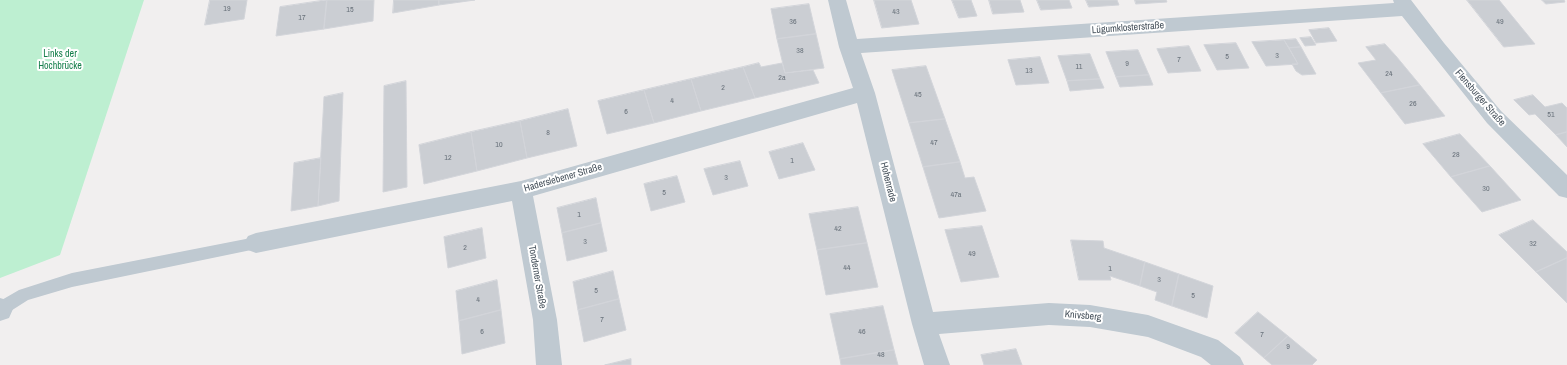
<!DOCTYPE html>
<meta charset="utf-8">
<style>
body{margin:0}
canvas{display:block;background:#f1efef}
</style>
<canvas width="1567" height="365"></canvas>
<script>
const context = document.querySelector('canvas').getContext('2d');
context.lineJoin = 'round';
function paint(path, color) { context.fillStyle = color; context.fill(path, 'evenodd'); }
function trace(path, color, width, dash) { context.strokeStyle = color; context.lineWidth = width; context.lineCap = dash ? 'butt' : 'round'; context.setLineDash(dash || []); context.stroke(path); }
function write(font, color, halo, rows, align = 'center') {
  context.font = font + ' "Archivo Narrow",sans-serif'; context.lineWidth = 4; context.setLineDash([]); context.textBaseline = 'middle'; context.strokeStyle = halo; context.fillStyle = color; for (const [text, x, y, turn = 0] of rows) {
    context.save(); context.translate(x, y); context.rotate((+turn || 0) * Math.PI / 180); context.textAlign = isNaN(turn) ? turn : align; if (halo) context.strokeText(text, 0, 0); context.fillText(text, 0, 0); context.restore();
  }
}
const green = new Path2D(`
 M0,0h144l-84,255 -60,23z`);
const building = new Path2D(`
 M210,0h37l-3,19 -39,6z
 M327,0h47l-1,21 -49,8z
 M327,0l-3,29 -48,7 4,-29z
 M394,0h45v5l-46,8z
 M439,0h36l-36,5z
 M874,0h37l8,24 -37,4z
 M952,0h19l6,16 -18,2z
 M989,0h31l4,12 -31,2z
 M1037,0h32l3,8 -31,2z
 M1086,0h31l2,5 -30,2z
 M1135,0h31l1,2 -31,2z
 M1467,0h32l36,44 -31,3z
 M1542,0h22l1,2 -19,2z
 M809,4l7,30 -39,5 -6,-30z
 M1329,28l8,13 -21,2 -7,-13z
 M816,34l8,34 -39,5 -8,-34z
 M1311,37l5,8 -11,1 -5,-8z
 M1296,39l5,8 -12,1 -5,-8z
 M1284,40l14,24 -32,2 -14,-24z
 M1236,43l13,25 -32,2 -13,-25z
 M1385,44l11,12 24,29 -39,8 -23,-30 18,-3 -10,-13z
 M1189,46l12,25 -33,2 -11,-24z
 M1301,47l15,27 -14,1 -6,-4 -4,-7h6l-9,-16z
 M1138,50l11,25 -33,2 -10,-25z
 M1090,54l10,25 -33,2 -9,-25z
 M1040,57l9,26 -33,2 -8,-25z
 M759,63l2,4 21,-4 3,10 28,-3 6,13 -64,15 -12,-31z
 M926,66l19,53 -36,4 -17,-53z
 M743,67l12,31 -54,13 -10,-32z
 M1149,75l4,10 -33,2 -4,-10z
 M691,79l10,32 -47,12 -10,-33z
 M1100,79l4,9 -34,3 -3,-10z
 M406,81l1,106 -24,5 1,-106z
 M1420,85l25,31 -40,8 -24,-31z
 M644,90l10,33 -47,11 -9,-33z
 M343,93l-4,108 -21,5 6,-109z
 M1533,95l12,12 17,-4 5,5v24l-11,3 -21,-21 -6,1 -15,-15z
 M568,109l9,37 -50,12 -7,-37z
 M945,119l15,43 -37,5 -14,-44z
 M520,121l7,37 -50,13 -6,-39z
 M471,132l6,39 -53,13 -5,-39z
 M1567,132v15l-11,-12z
 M1460,134l30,32 -39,11 -28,-33z
 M803,143l12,27 -36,9 -10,-27z
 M321,158l-3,48 -27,5 3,-48z
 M740,161l8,25 -35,9 -9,-26z
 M960,162l5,16 9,-1 12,34 -47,7 -16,-51z
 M1490,166l31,34 -39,12 -31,-35z
 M677,176l8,26 -34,9 -7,-27z
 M596,198l5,25 -39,10 -5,-25z
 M858,207l9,36 -50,7 -8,-36z
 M1533,220l34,32v6l-31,14 -37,-37z
 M601,223l6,28 -40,10 -5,-28z
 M982,226l17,51 -38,5 -16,-52z
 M482,228l4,30 -38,10 -4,-31z
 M1071,240l32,1 1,7 41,14 -5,24 -30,-10 1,4h-32z
 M867,243l11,44 -52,8 -9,-45z
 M1567,258v45l-31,-31z
 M1145,262l34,12 -7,32 -17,-6 2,-8 -17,-6z
 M613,271l6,28 -41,11 -5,-28z
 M1179,274l34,12 -6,32 -35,-12z
 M497,280l4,30 -42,11 -3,-30z
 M619,299l7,31 -42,12 -6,-32z
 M883,306l11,44 -54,9 -10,-45z
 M501,310l4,33 -43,11 -3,-33z
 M1258,312l30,24 -24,22 -29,-25z
 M1288,336l29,24 -5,5h-40l-8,-7z
 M1016,349l6,16h-38l-3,-10z
 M894,350l4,15h-57l-1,-6z
 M631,359v6h-26z`);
const service = new Path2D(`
 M256,237l5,2 2,4 -2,4 -5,2 -184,38 -44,13 -22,14 -6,2v-15l19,-11 53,-17z`);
const minor = new Path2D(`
 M828,0h18l11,39 537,-36 -1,-3h18l33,43 57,68 66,64v23l-8,-2 -72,-73 -85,-107 -541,37 14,40 58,219 116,-9 41,2 58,10 70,25 22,17 4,8h-33l-10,-8 -53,-20 -58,-10 -41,-2 -110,9 11,31h-26l-12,-41 -55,-221 -324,93 24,124 5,45h-26l-3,-45 -21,-119 -256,52 -8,-3 -4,-7 4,-7 8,-3 265,-52 332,-93 -14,-41z
 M0,298l10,3 3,8 -4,9 -9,3z`);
const numberNames = [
 ["19",227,9],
 ["15",350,10],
 ["43",896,12],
 ["17",302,18],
 ["36",793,22],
 ["49",1500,22],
 ["38",800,51],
 ["3",1277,56],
 ["5",1227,57],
 ["7",1179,60],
 ["9",1127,64],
 ["11",1079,67],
 ["13",1029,71],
 ["24",1389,74],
 ["2a",782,78],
 ["2",723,88],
 ["45",918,95],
 ["4",672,101],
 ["26",1413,104],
 ["6",626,112],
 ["51",1551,115],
 ["8",548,133],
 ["47",934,143],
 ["10",499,145],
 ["28",1456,155],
 ["12",448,158],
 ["1",792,161],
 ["3",726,178],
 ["30",1486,189],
 ["5",664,193],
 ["47a",956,195],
 ["1",579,215],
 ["42",838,229],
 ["3",585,242],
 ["32",1533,244],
 ["2",465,248],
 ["49",972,254],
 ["44",847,268],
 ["1",1110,269],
 ["3",1159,280],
 ["5",596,291],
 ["5",1193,296],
 ["4",478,300],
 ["7",602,320],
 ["6",482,332],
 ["46",862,332],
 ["7",1262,335],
 ["9",1288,347],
 ["48",881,355]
];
const streetNames = [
 ["Lügumklosterstraße",1128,28,-4],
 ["Flensburger Straße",1480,98,49],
 ["Haderslebener Straße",563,178,-16],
 ["Hohenrade",888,182,76],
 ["Tonderner Straße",537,277,80],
 ["Knivsberg",1083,316,5]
];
const parkNames = [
 ["Links der",60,54],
 ["Hochbrücke",60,66]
];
paint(green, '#bdefd1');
paint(building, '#cbced3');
trace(building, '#d3d5da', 1);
paint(service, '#bfc9d1');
paint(minor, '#bfc9d1');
write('8px', '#68717a', null, numberNames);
write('10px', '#47525c', '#fff', streetNames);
write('10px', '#167f4c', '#fff', parkNames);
</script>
